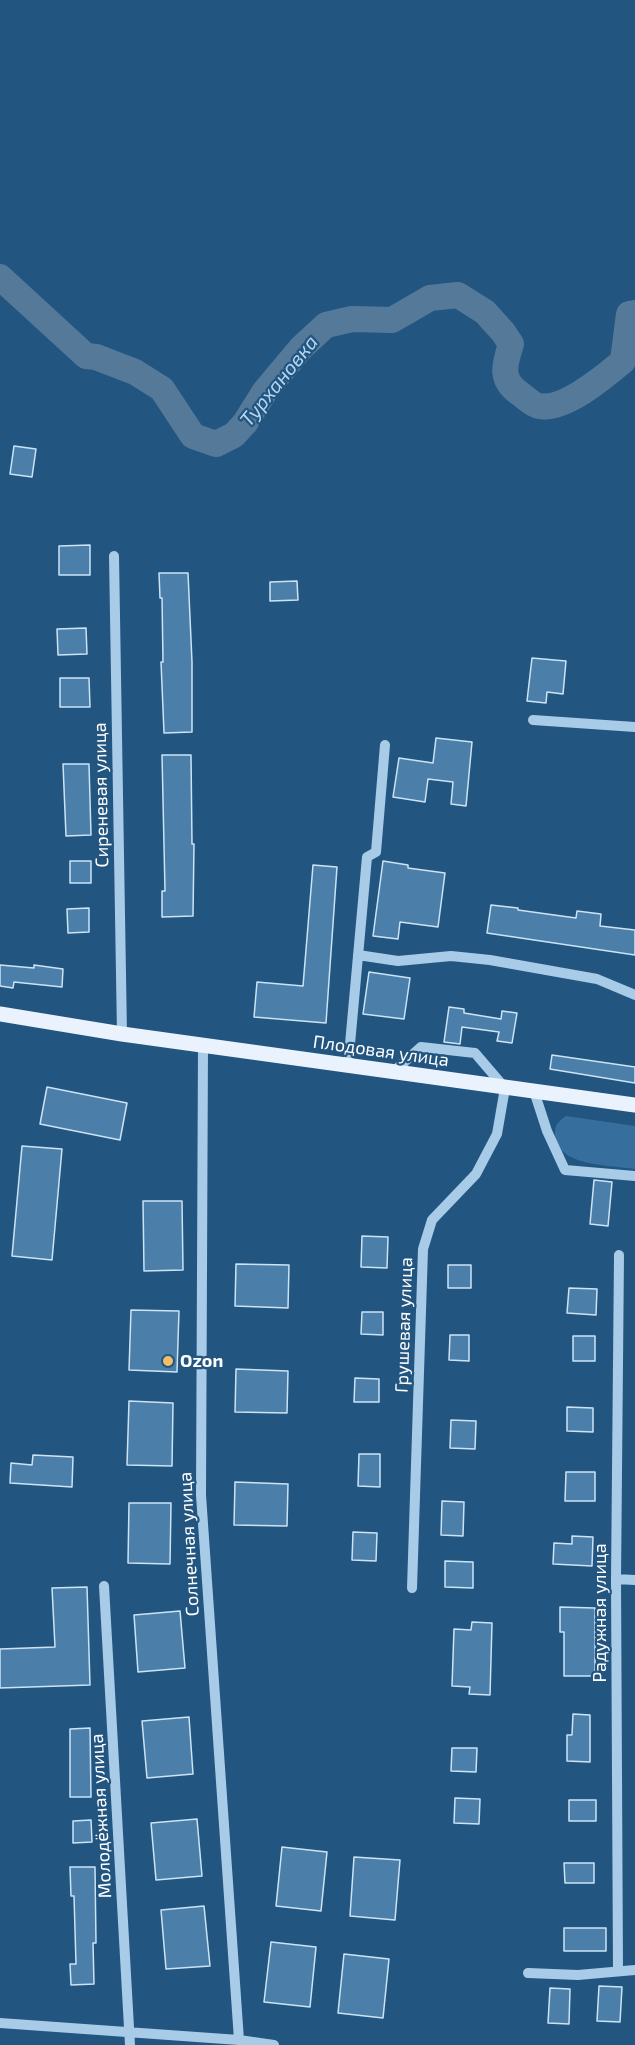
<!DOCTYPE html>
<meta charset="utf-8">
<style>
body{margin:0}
canvas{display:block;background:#225580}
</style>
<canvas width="635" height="2045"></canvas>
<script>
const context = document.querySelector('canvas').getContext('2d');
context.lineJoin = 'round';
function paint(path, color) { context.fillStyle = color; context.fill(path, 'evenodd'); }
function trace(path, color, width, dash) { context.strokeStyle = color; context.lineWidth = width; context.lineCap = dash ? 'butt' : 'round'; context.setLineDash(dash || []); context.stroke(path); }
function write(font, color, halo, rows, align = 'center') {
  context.font = font + ' "Exo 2",sans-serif'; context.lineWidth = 4.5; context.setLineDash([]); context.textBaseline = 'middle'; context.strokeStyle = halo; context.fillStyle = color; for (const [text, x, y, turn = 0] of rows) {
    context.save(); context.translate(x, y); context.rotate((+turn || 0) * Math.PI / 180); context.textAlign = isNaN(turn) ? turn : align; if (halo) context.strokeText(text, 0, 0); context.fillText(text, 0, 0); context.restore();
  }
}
const green = new Path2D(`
 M566,1116l69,10v43c-24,-4 -79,-2 -80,-35 0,-10 3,-12 11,-18z`);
const river = new Path2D(`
 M0,277l86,79 10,1 39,15 27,17 31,47 23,8 18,-9 11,-12 20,-32 36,-43 25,-23 26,-6 40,1 38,-22 28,-3 27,17 18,20 8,12c-6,20 -12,35 8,49 6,4 13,12 20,13 25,5 65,-29 84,-45l6,-47 6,-1`);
const building = new Path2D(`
 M14,446l22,3 -4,28 -22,-3z
 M90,545v30h-31v-29z
 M159,573h29l4,89v70l-28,1 -3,-71h2l-1,-64h-2z
 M297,581l1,19 -28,1v-19z
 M86,628l1,26 -29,1 -1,-26z
 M532,658l34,3 -3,33 -16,-2 -1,11 -19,-2z
 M60,678h29l1,29h-30z
 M436,738l36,4 -6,64 -15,-2 2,-22 -25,-3 -3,23 -32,-5 6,-39 34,5z
 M162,755h29l1,89h2l-1,72 -31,1v-26h3z
 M63,764h26l2,71 -25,1z
 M70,861h21v22h-21z
 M383,861l25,4v3l37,5 -7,54 -38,-5 -2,17 -25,-3z
 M313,865l24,2 -11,156 -72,-6 3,-35 46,4z
 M491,905l27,3v2l58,8 1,-7 24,3 -1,12 35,4v25l-148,-22z
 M89,908v24l-21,1 -1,-24z
 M0,965l34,3v-3l29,4 -1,18 -48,-5 -1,6 -13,-2z
 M369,972l41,6 -6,41 -41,-5z
 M449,1007l15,2v4l37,6 1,-8 15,2 -5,30 -15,-2 2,-9 -37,-5 -2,17 -16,-2z
 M552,1055l83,12v16l-85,-14z
 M47,1087l80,16 -7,37 -80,-16z
 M22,1146l40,3 -10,111 -40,-4z
 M594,1180l18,2 -4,44 -18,-2z
 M143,1201h39l1,69 -39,1z
 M362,1236l26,1 -1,31 -26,-1z
 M236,1264l53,1 -1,43 -53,-2z
 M448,1265h23v23h-23z
 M569,1288l28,1 -1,26 -29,-2z
 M131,1310l48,1 -2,61 -48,-2z
 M362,1312h21v23l-22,-1z
 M450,1335h19v26l-20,-1z
 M573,1336h22v25h-22z
 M236,1369l52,2 -1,42 -52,-1z
 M355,1378l24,1v23h-25z
 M129,1401l44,2 -1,63 -45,-1z
 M567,1407l26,1v24l-26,-1z
 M451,1420l25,1 -1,28 -25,-1z
 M359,1454h21v33l-22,-1z
 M33,1455l40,2 -1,30 -62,-4 1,-20 21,2z
 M566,1472h29v29h-30z
 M235,1482l53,2 -1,42 -53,-1z
 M442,1501l22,1 -1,34 -22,-1z
 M129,1503h42l-1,61 -42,-1z
 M353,1532l24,1 -1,28 -24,-1z
 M572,1536l21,1 -1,29 -39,-2 1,-21 18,1z
 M445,1561l28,1v26l-28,-1z
 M87,1587l3,98 -90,3v-39l55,-2 -3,-59z
 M560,1607l35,1v68h-31v-44h-4z
 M180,1611l5,57 -47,4 -4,-57z
 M472,1622l20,1 -2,72 -21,-1 1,-7 -18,-1 2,-57 17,1z
 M573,1714l17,1v47l-23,-1v-26h5z
 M189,1717l4,57 -46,4 -5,-57z
 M90,1728l1,69h-21v-68z
 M452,1748h25l-1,24 -25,-1z
 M455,1798l25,1 -1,25 -25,-1z
 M569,1800h27v21h-27z
 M197,1819l5,57 -46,4 -5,-57z
 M91,1820l1,22 -19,1v-22z
 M282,1847l45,5 -6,59 -45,-5z
 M354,1857l46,3 -5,60 -45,-4z
 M564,1863h30v20h-29z
 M70,1867h25l1,76h-3l1,41 -23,1 -1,-21h6l-2,-68h-3z
 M204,1906l6,60 -44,3 -5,-59z
 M564,1928h42v23h-42z
 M271,1942l45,5 -6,60 -46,-5z
 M344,1954l45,5 -6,59 -45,-5z
 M599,1986l23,1 -2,35 -23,-1z
 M550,1988l20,1 -1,35 -21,-1z`);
const minor = new Path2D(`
 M114,556l8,478
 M533,720l102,7
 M358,955l40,6 53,-5 39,4 107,19 38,16
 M203,1045l-2,450 38,545
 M348,1066l19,-209 9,-5 9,-107
 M393,1072l28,-25 54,6 30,35 -8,46 -21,40 -44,46 -9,29 -11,339
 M534,1091l13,40 18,39 70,6
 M616,1579l19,1
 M104,1586l26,459
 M618,1971l-2,-392 3,-324
 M528,1973l50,2 57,-5
 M0,2023l239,17 35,5`);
const major = new Path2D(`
 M0,1014l122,20 513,71`);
const markers = [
 [168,1361,6,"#f3be6a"]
];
const streetNames = [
 ["Сиреневая улица",101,795,-91],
 ["Плодовая улица",381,1051,8],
 ["Грушевая улица",404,1325,-88],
 ["Солнечная улица",189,1544,-93],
 ["Радужная улица",600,1613,-90],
 ["Молодёжная улица",101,1816,-93]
];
const poiNames = [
 ["Ozon",180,1361]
];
const waterNames = [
 ["Турхановка",279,381,-51]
];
paint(green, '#366f9e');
trace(river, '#557a99', 26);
paint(building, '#4b7fa9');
trace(building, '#cce3f6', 1.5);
trace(minor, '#a8cbe7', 10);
trace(major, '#eaf3fd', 15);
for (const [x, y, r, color] of markers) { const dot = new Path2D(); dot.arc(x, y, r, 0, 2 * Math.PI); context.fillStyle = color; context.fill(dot); trace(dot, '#225580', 2); }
write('18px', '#fff', '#225580', streetNames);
write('bold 18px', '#fff', '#225580', poiNames, 'left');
write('italic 20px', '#b3d5ef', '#225580', waterNames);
</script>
